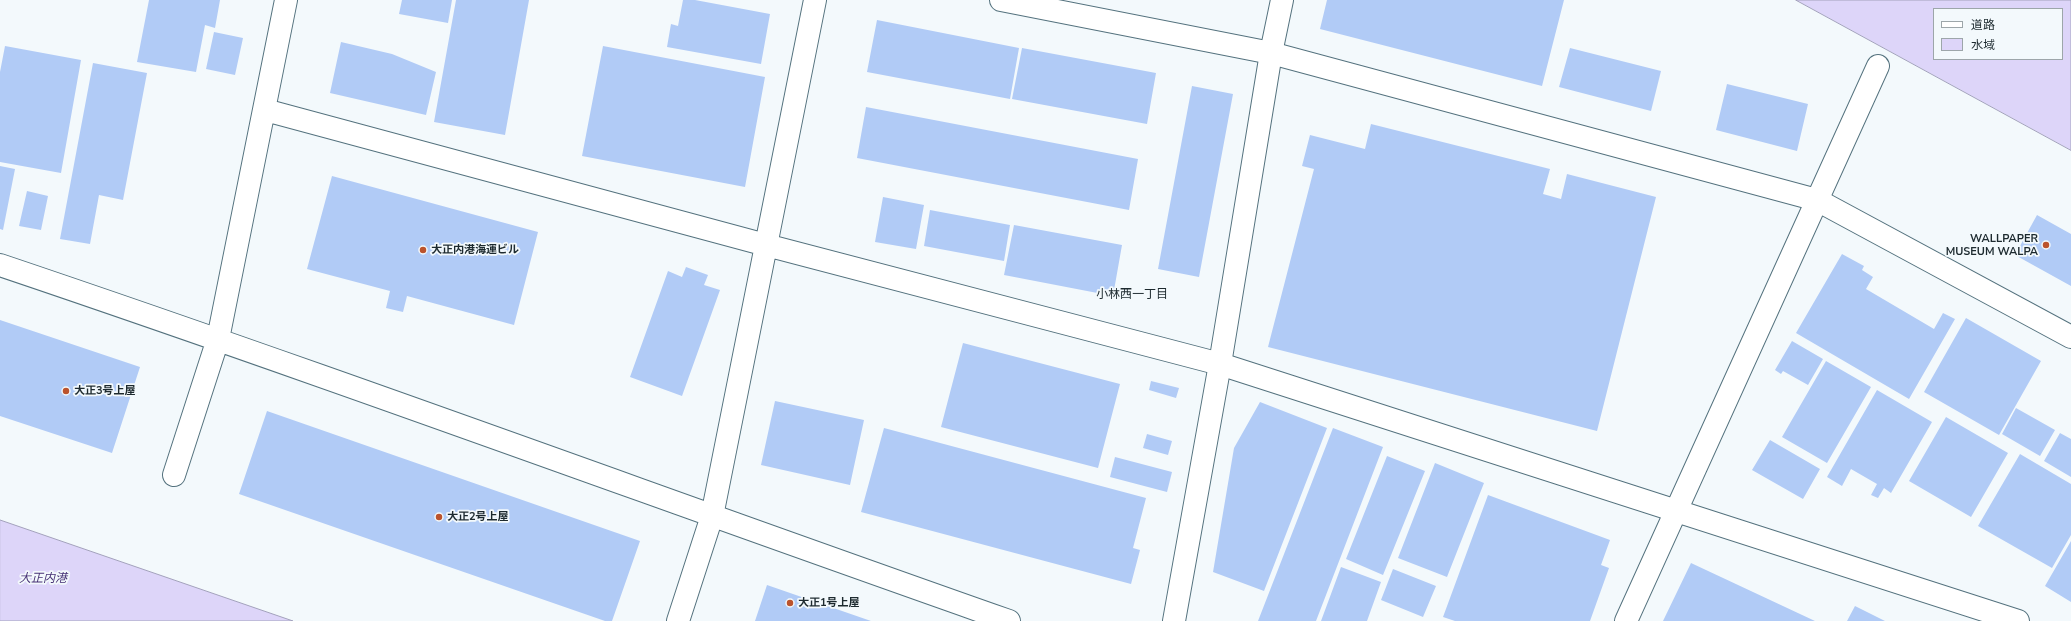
<!DOCTYPE html>
<meta charset="utf-8">
<style>
body{margin:0}
#map{position:relative;width:2071px;height:621px;overflow:hidden;background:#f3f9fc;font-family:"Nunito Sans","Noto Sans JP",sans-serif}
canvas{display:block}
.legend{position:absolute;left:1933px;top:8px;width:130px;height:52px;box-sizing:border-box;background:#f3f9fc;border:1px solid #9da6aa;margin:0;padding:5px 7px;list-style:none;font-size:12px;color:#1d2a2f}
.legend li{display:flex;align-items:center;gap:8px;height:20px}
.legend b{width:20px;border:1px solid #9da6aa}
</style>
<div id="map">
<canvas width="2071" height="621"></canvas>
<ul class="legend">
<li><b style="height:5px;background:#fff"></b>道路</li>
<li><b style="height:11px;background:#ddd5f9"></b>水域</li>
</ul>
</div>
<script>
const context = document.querySelector('canvas').getContext('2d');
context.lineJoin = 'round';
function paint(path, color) { context.fillStyle = color; context.fill(path, 'evenodd'); }
function trace(path, color, width, dash) { context.strokeStyle = color; context.lineWidth = width; context.lineCap = dash ? 'butt' : 'round'; context.setLineDash(dash || []); context.stroke(path); }
function write(font, color, halo, rows, align = 'center') {
  context.font = font + ' "Nunito Sans","Noto Sans JP",sans-serif'; context.lineWidth = 3.5; context.setLineDash([]); context.textBaseline = 'middle'; context.strokeStyle = halo; context.fillStyle = color; for (const [text, x, y, turn = 0] of rows) {
    context.save(); context.translate(x, y); context.rotate((+turn || 0) * Math.PI / 180); context.textAlign = isNaN(turn) ? turn : align; if (halo) context.strokeText(text, 0, 0); context.fillText(text, 0, 0); context.restore();
  }
}
const water = new Path2D(`
 M1796,0h275v150zM1934,9h128v50h-128z
 M0,520l293,101h-293z`);
const building = new Path2D(`
 M149,0h71l-5,28 -10,-3 -9,47 -59,-10z
 M402,0h50l-4,23 -49,-9z
 M456,0h73l-24,135 -71,-13z
 M683,0h12l75,14 -9,50 -94,-17 4,-23 7,2z
 M1327,0h237l-22,86 -222,-57z
 M877,20l142,28 -9,51 -143,-27z
 M214,32l29,6 -8,37 -29,-6z
 M341,42l51,12 44,18 -10,43 -96,-22z
 M5,46l76,14 -20,113 -61,-11v-90z
 M603,46l162,31 -20,110 -163,-31z
 M1022,48l134,25 -9,51 -135,-25z
 M1570,48l91,23 -10,40 -92,-24z
 M93,63l54,10 -24,127 -24,-5 -9,49 -30,-5z
 M1727,84l81,20 -11,47 -81,-21z
 M1192,86l41,8 -34,183 -41,-8z
 M866,107l272,52 -9,51 -272,-52z
 M1371,124l179,45 -7,25 18,5 6,-25 89,23 -59,234 -329,-84 46,-178 -12,-3 8,-31 55,14z
 M0,166l15,3 -12,61 -3,-1z
 M332,176l206,56 -24,93 -107,-29 -4,16 -17,-4 4,-17 -83,-22z
 M27,191l21,5 -7,34 -22,-4z
 M883,197l41,8 -8,44 -41,-7z
 M930,210l80,15 -6,36 -80,-15z
 M2037,215l34,19v52l-56,-31z
 M1014,225l108,20 -9,51 -109,-21z
 M1842,254l22,12 -2,4 11,7 -7,12 68,40 9,-16 12,6 -46,80 -113,-66z
 M686,267l22,8 -4,10 16,5 -38,106 -52,-19 38,-106 14,6z
 M1966,318l75,43 -42,74 -75,-43z
 M0,320l140,47 -28,86 -112,-37z
 M1792,341l31,18 -15,26 -25,-14 -2,3 -6,-4z
 M963,343l157,41 -22,84 -157,-41z
 M1826,361l45,26 -44,76 -45,-26z
 M1151,381l28,7 -3,10 -27,-8z
 M1877,390l55,32 -41,71 -7,-5 -6,10 -7,-3 6,-11 -26,-15 -9,17 -15,-9z
 M775,401l89,19 -14,65 -89,-20z
 M1260,402l67,26 -63,163 -51,-19 21,-124z
 M2016,408l39,22 -15,26 -38,-22z
 M267,411l373,130 -28,80h-7l-366,-127z
 M1946,417l62,36 -37,64 -62,-36z
 M884,428l262,70 -13,50 7,2 -9,34 -270,-72z
 M1333,428l50,19 -67,174h-58z
 M2060,433l11,6v38l-27,-16z
 M1147,434l25,7 -4,14 -25,-7z
 M1770,440l50,29 -17,30 -51,-29z
 M2020,454l51,30v51l-19,33 -74,-42z
 M1387,456l38,15 -42,104 -37,-16z
 M1115,457l57,15 -5,20 -57,-15z
 M1435,463l49,20 -37,94 -49,-19z
 M1488,495l122,45 -9,25 8,3 -19,53h-135l-12,-4z
 M2071,541v61l-26,-16z
 M1691,563l124,58h-152z
 M1341,567l40,15 -14,39h-46z
 M1393,569l43,17 -13,31 -42,-17z
 M767,585l104,36h-116z
 M1855,606l30,15h-38z`);
const street = new Path2D(`
 M1001,0l270,53 11,-53
 M265,110l501,135 454,119 798,257
 M0,265c338,114 673,238 1009,356
 M174,475l44,-136 68,-339
 M678,621l34,-105 103,-516
 M1626,621l252,-555`);
const secondary = new Path2D(`
 M1174,621l46,-257 51,-311 546,147 254,137`);
const markers = [
 [2046,245,4,"#bb532d"],
 [423,250,4,"#bb532d"],
 [66,391,4,"#bb532d"],
 [439,517,4,"#bb532d"],
 [790,603,4,"#bb532d"]
];
const poiNames = [
 ["WALLPAPER",2038,239,"right"],
 ["MUSEUM WALPA",2038,252,"right"],
 ["大正内港海運ビル",431,250],
 ["大正3号上屋",74,391],
 ["大正2号上屋",447,517],
 ["大正1号上屋",798,603]
];
const neighbourhoodNames = [
 ["小林西一丁目",1132,295]
];
const waterNames = [
 ["大正内港",43,579]
];
paint(water, '#ddd5f9');
trace(water, '#a3a2bc', 1);
paint(building, '#b1cbf6');
trace(street, '#54727e', 24);
trace(secondary, '#54727e', 24);
trace(street, '#fff', 22);
trace(secondary, '#fff', 22);
for (const [x, y, r, color] of markers) { const dot = new Path2D(); dot.arc(x, y, r, 0, 2 * Math.PI); context.fillStyle = color; context.fill(dot); trace(dot, '#f3f9fc', 1.5); }
write('bold 11px', '#1d2a2f', '#f3f9fc', poiNames, 'left');
write('12px', '#1d2a2f', '#f3f9fc', neighbourhoodNames);
write('italic 12px', '#463175', '#f3f9fc', waterNames);
</script>
